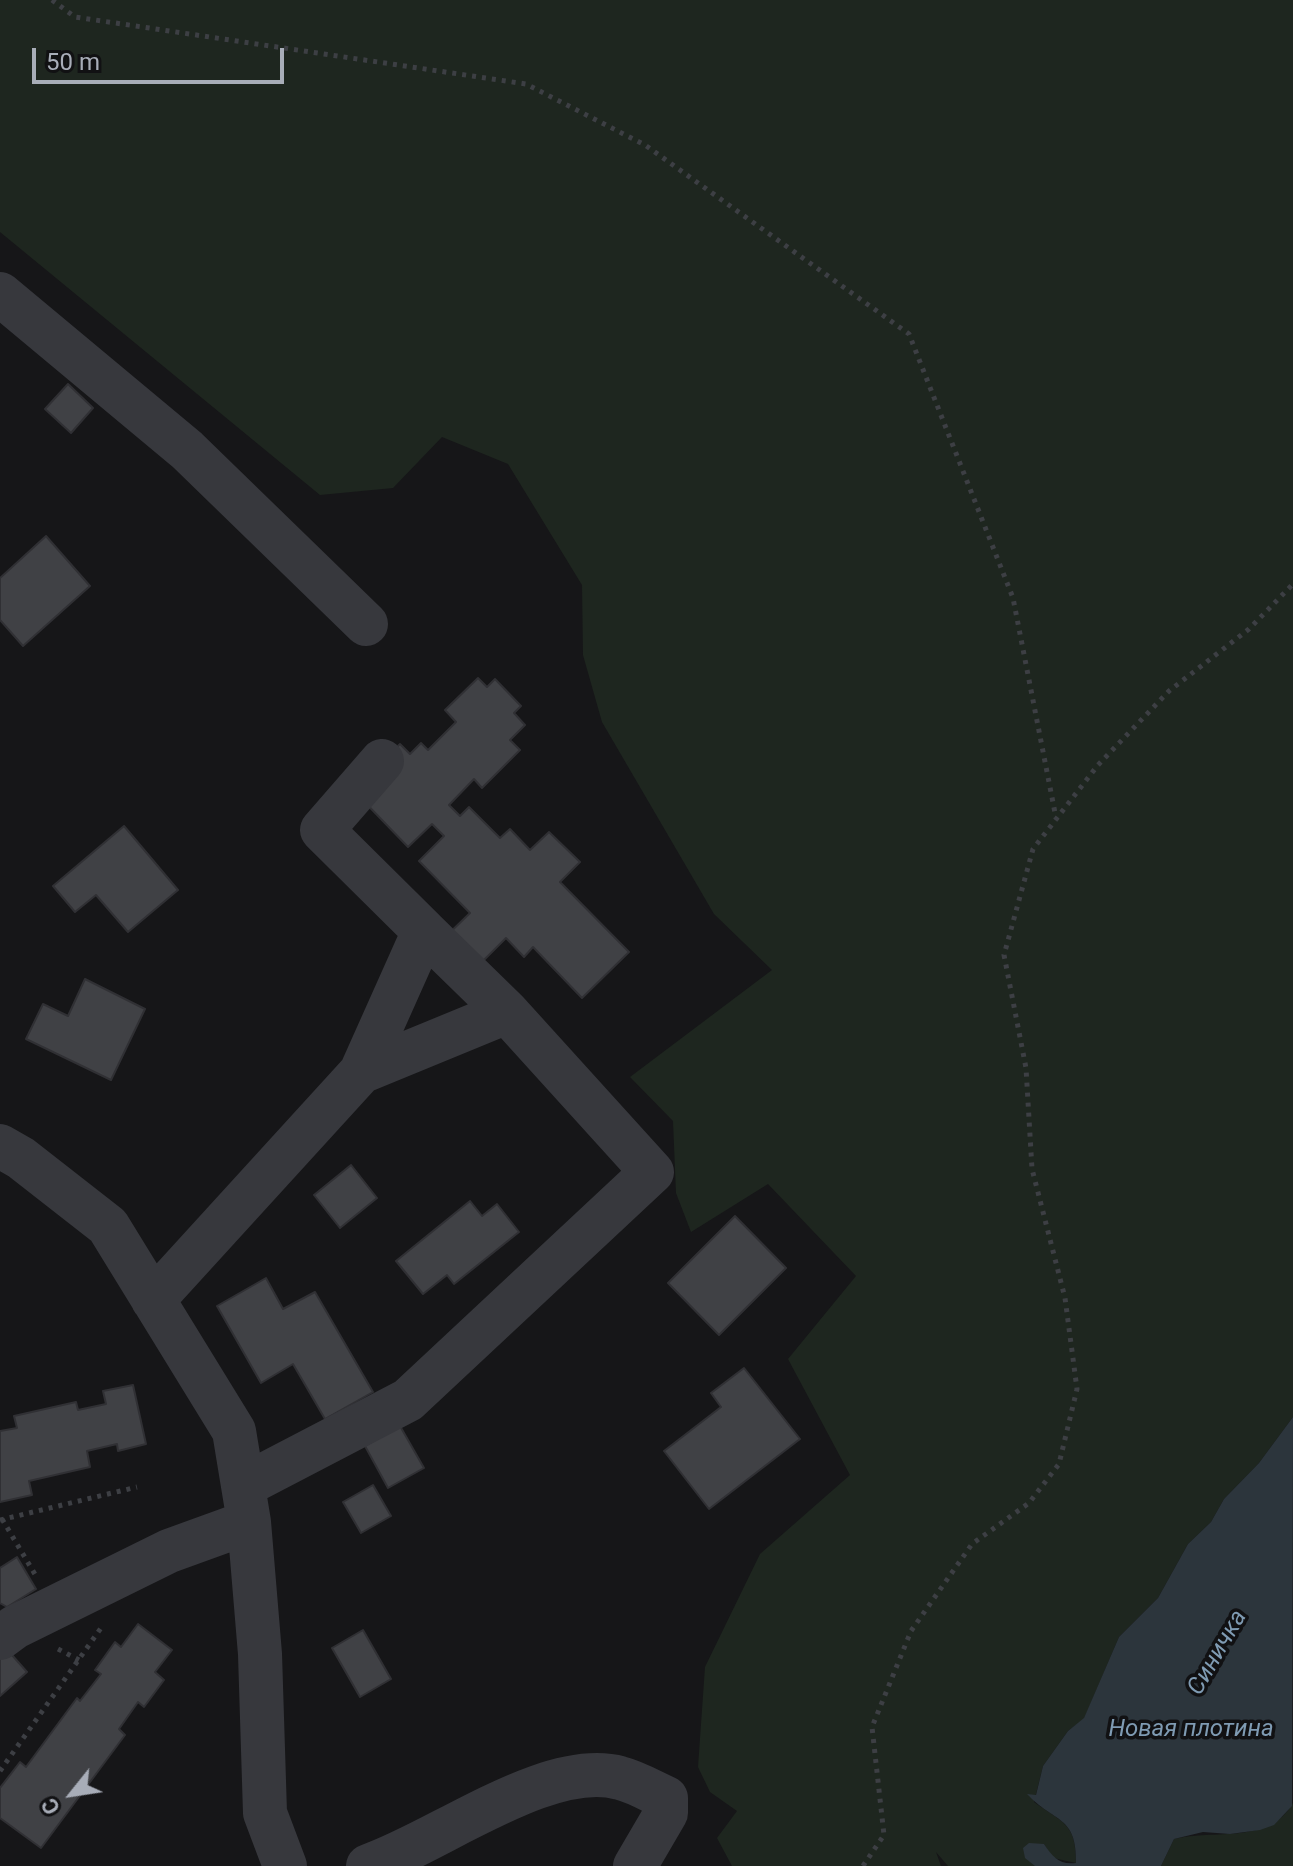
<!DOCTYPE html>
<meta charset="utf-8">
<style>
body{margin:0}
#map{position:relative;width:1293px;height:1866px;overflow:hidden;background:#161618;font-family:Roboto,sans-serif}
canvas{display:block}
.north{position:absolute;left:32px;top:1754px;width:80px;height:80px;-webkit-text-stroke:6px #111113;paint-order:stroke;rotate:240deg;font-size:22px;font-weight:700;line-height:32px;text-align:center;color:#a8adb8}
.north::after{content:'';display:block;margin:auto;width:28px;height:36px;background:#a8adb8;clip-path:polygon(50% 0,100% 100%,50% 72%,0 100%)}
.scale{position:absolute;left:32px;top:48px;width:252px;height:36px;box-sizing:border-box;border:4px solid #a8adb8;border-top:0;padding-left:10px;font-size:24px;line-height:28px;white-space:nowrap;color:#a8adb8;-webkit-text-stroke:6px #111113;paint-order:stroke}
</style>
<div id="map">
<canvas width="1293" height="1866"></canvas>
<div class="north">С</div>
<div class="scale">50 m</div>
</div>
<script>
const context = document.querySelector('canvas').getContext('2d');
context.lineJoin = 'round';
function paint(path, color) { context.fillStyle = color; context.fill(path, 'evenodd'); }
function trace(path, color, width, dash) { context.strokeStyle = color; context.lineWidth = width; context.lineCap = dash ? 'butt' : 'round'; context.setLineDash(dash || []); context.stroke(path); }
function write(font, color, halo, rows, align = 'center') {
  context.font = font + ' Roboto,sans-serif'; context.lineWidth = 7; context.setLineDash([]); context.textBaseline = 'middle'; context.strokeStyle = halo; context.fillStyle = color; for (const [text, x, y, turn = 0] of rows) {
    context.save(); context.translate(x, y); context.rotate((+turn || 0) * Math.PI / 180); context.textAlign = isNaN(turn) ? turn : align; if (halo) context.strokeText(text, 0, 0); context.fillText(text, 0, 0); context.restore();
  }
}
const green = new Path2D(`
 M0,0h1293v1417l-34,46 -35,36 -13,23 -23,22 -30,54 -39,39 -35,82 -16,12 -25,35 -9,36c29,21 42,21 42,61l-23,-5 -9,-14 -9,22h-87l-12,-14 5,14h-209l-15,-28 20,-27 -27,-19 -12,-25 7,-100 55,-113 90,-79 -62,-116 68,-83 -88,-92 -77,48 -15,-39 -3,-72 -43,-44 142,-107 -58,-56 -112,-192 -19,-67 -1,-70 -74,-121 -66,-27 -49,51 -73,7 -320,-263z
 M1293,1803v63h-132l13,-27c41,-10 95,6 119,-36z`);
const water = new Path2D(`
 M1293,1417l-1,389 -18,19 -14,5 -30,4 -27,-2 -29,7 -13,27h-126l-10,-8 -2,-10 6,-5 15,1c9,13 15,21 32,19 1,-48 -22,-40 -49,-69l9,1 7,-29 25,-35 16,-13 35,-81 39,-39 30,-54 23,-22 13,-23 35,-36z`);
const building = new Path2D(`
 M68,384l25,24 -22,25 -26,-24z
 M46,536l44,50 -67,60 -23,-26v-42z
 M478,678l9,9 8,-8 26,27 -7,7 11,12 -15,15 10,10 -38,38 -8,-9 -25,26 11,11 9,-9 31,31 10,-9 20,21 19,-18 31,30 -20,20 69,70 -47,46 -49,-51 -9,10 -18,-19 -36,36 -31,-31 31,-30 -51,-52 25,-25 -12,-12 -24,23 -55,-57 47,-46 10,10 11,-11 7,7 28,-28 -11,-12z
 M124,826l54,64 -50,42 -32,-37 -21,17 -22,-26z
 M85,979l60,30 -34,71 -85,-41 17,-35 25,12z
 M351,1165l26,33 -37,30 -26,-33z
 M470,1201l12,15 15,-12 22,28 -65,52 -7,-9 -24,19 -27,-33z
 M735,1216l51,52 -67,67 -51,-52z
 M266,1278l17,31 32,-17 58,100 -48,27 -32,-55 -32,19 -44,-77z
 M744,1368l56,71 -91,70 -45,-58 57,-44 -10,-14z
 M133,1385l13,59 -28,7 -1,-7 -30,7 3,16 -61,14 3,14 -32,7v-71l17,-3 -3,-12 62,-14 2,8 28,-6 -3,-13z
 M400,1426l24,42 -36,20 -23,-42z
 M373,1485l18,31 -30,17 -18,-31z
 M17,1557l19,32 -29,18 -7,-4v-35z
 M138,1624l34,26 -17,22 9,8 -20,27 -6,-5 -19,27 6,6 -84,113 -41,-30v-30l20,-26 6,5 51,-69 3,3 21,-27 -6,-4 20,-28 6,5z
 M363,1630l28,49 -31,18 -28,-49z
 M4,1646l23,26 -27,24v-46z`);
const path = new Path2D(`
 M52,0l23,17 451,67 119,61 264,189 104,264 43,220
 M2,1519l34,57
 M0,1520l137,-33
 M58,1649l21,11
 M0,1771l101,-143
 M863,1866l21,-31 -12,-108 39,-96 61,-87 57,-41 30,-39 18,-75 -12,-91 -33,-129 -6,-101 -22,-113 29,-106 65,-84 71,-74 80,-62 44,-45`);
const minor = new Path2D(`
 M0,294l187,156 179,174
 M382,761l-60,69 102,101
 M361,1072l63,-141 83,81
 M0,1146l21,12 87,68 126,205 15,91 11,132 5,159 20,53
 M153,1300l208,-228 146,-60 145,160 -244,228 -165,86
 M0,1638l15,-11 154,-76 80,-29
 M368,1866c69,-23 180,-108 252,-88 16,4 31,13 46,20v15l-31,53`);
const waterNames = [
 ["Синичка",1218,1653,-60],
 ["Новая плотина",1191,1730]
];
paint(green, '#1e261f');
paint(water, '#2c353c');
paint(building, '#404145');
trace(building, '#303034', 2);
trace(path, '#3d3f44', 5, [4, 6]);
trace(minor, '#37383d', 44);
write('italic 24px', '#7f9bb3', '#111113', waterNames);
</script>
